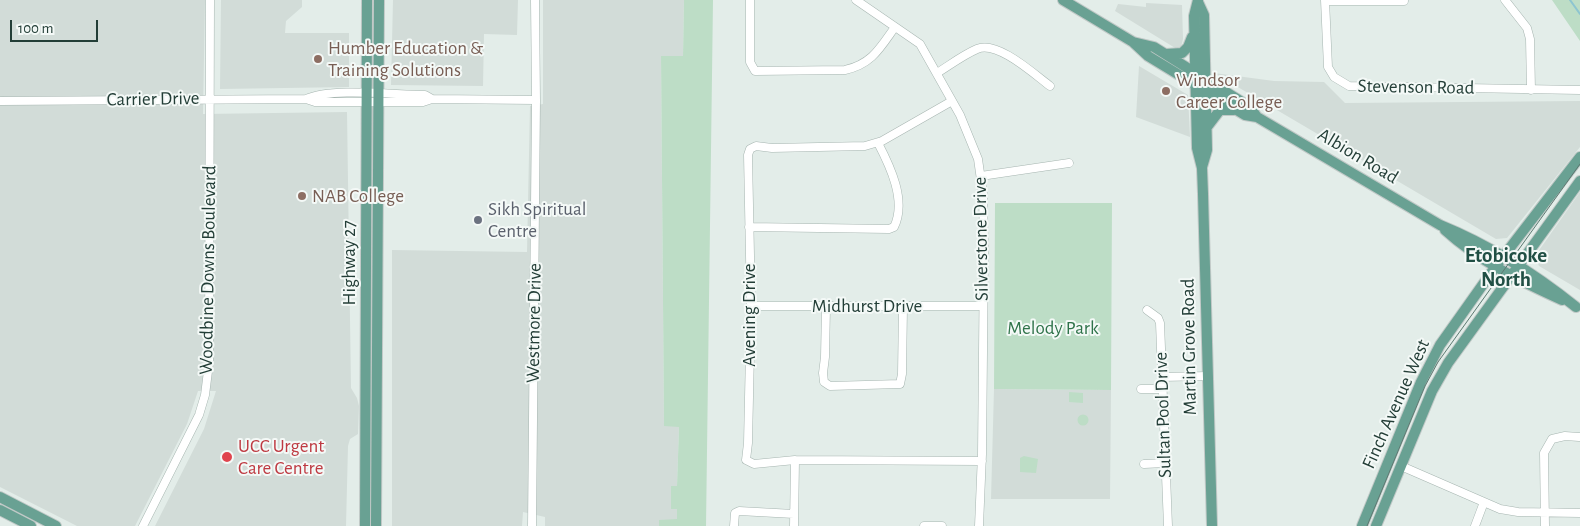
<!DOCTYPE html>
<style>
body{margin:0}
#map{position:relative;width:1580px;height:526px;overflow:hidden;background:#e3ede9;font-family:"Alegreya Sans",sans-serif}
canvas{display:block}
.scale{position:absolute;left:10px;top:20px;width:88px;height:22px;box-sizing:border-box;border:2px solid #233e37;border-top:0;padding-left:6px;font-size:15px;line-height:18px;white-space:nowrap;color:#233e37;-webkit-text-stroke:4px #f4f9f7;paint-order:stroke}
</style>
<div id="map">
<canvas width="1580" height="526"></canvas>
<div class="scale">100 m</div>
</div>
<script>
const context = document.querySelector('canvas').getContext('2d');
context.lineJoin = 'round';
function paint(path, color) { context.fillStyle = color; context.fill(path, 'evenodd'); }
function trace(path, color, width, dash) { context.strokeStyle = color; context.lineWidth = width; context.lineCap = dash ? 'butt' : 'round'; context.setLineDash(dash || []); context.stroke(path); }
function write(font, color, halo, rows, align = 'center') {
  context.font = font + ' "Alegreya Sans",sans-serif'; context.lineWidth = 4; context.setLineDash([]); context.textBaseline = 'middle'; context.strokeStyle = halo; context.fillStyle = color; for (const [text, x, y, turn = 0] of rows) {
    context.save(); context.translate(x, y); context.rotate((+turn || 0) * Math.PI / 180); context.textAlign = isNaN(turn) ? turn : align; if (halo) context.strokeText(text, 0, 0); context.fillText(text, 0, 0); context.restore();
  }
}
const built = new Path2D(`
 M0,0h205l-2,114 144,-2 4,276 6,10 2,8 -1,28 -8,5 -2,7 -2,80h-191l49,-97 12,-38h-18l-11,33 -52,102h-58l-77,-39z
 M221,0h81v7l-16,14 -1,12h64v54l-129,2z
 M393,0h125l-1,35 -33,-1 -1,52 -92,-1z
 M543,0h141l-1,56h-22l3,370h15l-2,60h-6v23h6v11h-18v6h-114v-9l-22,-5 -1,14h-130v-276l135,2 3,-146 13,-2z
 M1146,3l36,2 1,34 -3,12 -65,-40 3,-7 28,3z
 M1139,66l49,29 2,42 -54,-20z
 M1214,73l60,8 50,1 21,21 235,-2v46l-73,91 -11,1z
 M1580,192v98l-41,-24 -4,-10z
 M994,389l117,1 -1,109h-119z`);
const green = new Path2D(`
 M684,0h29l-7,526h-47v-6l18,-1v-10h-6v-23h6l2,-59 -15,-1 -3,-370h22z
 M1552,0h28v41z
 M995,203h117l-1,187 -117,-1z
 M1069,392l14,1v10l-14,-1z
 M1077.5 420a5.5 5.5 0 1 1 11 0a5.5 5.5 0 1 1-11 0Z
 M1024,456l14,3 -2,14 -16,-1v-14z`);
const stream = new Path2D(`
 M1570,0l10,14`);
const minor = new Path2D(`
 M750,0v62l5,9 90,-1c27,-6 35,-22 50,-43
 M856,0l64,44 40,71 18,44 5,35 1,56 -2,204 -3,72
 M1325,0l3,67 6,10 15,9 231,4
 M1505,0l22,28 3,11 1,51
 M1325,1h79
 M937,73c13,-8 26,-18 40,-24 20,-9 57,25 73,37
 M306,99c26,-12 89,-4 119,-4l7,4
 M0,101l306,-2 9,3h108l9,-3 104,1
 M952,101l-70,40 -17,5 -93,2 -16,-2 -6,3 -2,6 3,151 -3,137 -2,17 8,4 41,-4 187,1
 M981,176l88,-13
 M749,227l140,2 5,-2c13,-26 -4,-61 -16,-84
 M751,306h232
 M826,307l-1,50 -2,16 1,9 6,4 70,-2 2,-10 1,-67
 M1147,310l11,8 2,5 8,203
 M1162,377l46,-1
 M1141,389h21
 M1144,464l21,-1
 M1401,466l99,43 18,3 62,1
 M143,526l56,-111 6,-20 4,-32 1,-363
 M532,526l4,-426 -1,-100
 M734,526l1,-13 4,-2 55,3
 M794,526l1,-66
 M924,526h18
 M1475,526l9,-24
 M1545,526l-1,-73 8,-14 13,-3 14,1`);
const major = new Path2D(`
 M1063,0l70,42 15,14 97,59 12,2 183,108c49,20 95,49 136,82
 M1198,0l-4,16 3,132 5,20 1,26 9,332
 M1198,2l6,13 3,135 -5,17
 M1133,42l21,5 96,60 7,10
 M1166,54l16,-1 6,-6 4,-10
 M1207,127l13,-17h14
 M1445,230c34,31 75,51 117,70
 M0,497l56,29
 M0,510l31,16
 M365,526l2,-526
 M376,526l3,-526
 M1362,526l59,-144 19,-37 56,-79 84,-109
 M1376,526l56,-135 16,-28 132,-182`);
const tram = new Path2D(`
 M1367,526l58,-140 13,-24 142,-198`);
const markers = [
 [318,59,5,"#8d6e63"],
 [1166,91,5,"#8d6e63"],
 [302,196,5,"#8d6e63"],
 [478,220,5,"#6b7280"],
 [227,457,6,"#e0444e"]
];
const educationNames = [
 ["Humber Education &",328,48],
 ["Training Solutions",328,70],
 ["Windsor",1176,80],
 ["Career College",1176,102],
 ["NAB College",312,196]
];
const streetNames = [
 ["Stevenson Road",1416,87,1],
 ["Carrier Drive",153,99,-1],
 ["Albion Road",1358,156,31],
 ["Silverstone Drive",981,239,-91],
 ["Highway 27",349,263,-90],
 ["Woodbine Downs Boulevard",208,270,-89],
 ["Midhurst Drive",867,306],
 ["Avening Drive",749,315,-90],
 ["Westmore Drive",534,323,-89],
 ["Martin Grove Road",1189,347,-91],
 ["Finch Avenue West",1396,404,-66],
 ["Sultan Pool Drive",1163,415,-92]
];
const worshipNames = [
 ["Sikh Spiritual",488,209],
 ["Centre",488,231]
];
const parkNames = [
 ["Melody Park",1053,328]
];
const healthNames = [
 ["UCC Urgent",238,446],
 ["Care Centre",238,468]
];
const quarterNames = [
 ["Etobicoke",1506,256],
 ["North",1506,280]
];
paint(built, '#d2dcd8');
paint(green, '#bdddc6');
trace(stream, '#8dc5d0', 2);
trace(minor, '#a6b5b0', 9);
trace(major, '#c1c9c7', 12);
trace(minor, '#fff', 8);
trace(major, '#69a193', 10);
trace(tram, '#5e7972', 1);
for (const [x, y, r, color] of markers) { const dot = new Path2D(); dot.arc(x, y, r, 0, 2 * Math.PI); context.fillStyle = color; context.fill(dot); trace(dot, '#f4f9f7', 2); }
write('19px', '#785e54', '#f4f9f7', educationNames, 'left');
write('19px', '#233e37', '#f4f9f7', streetNames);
write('19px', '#5b616d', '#f4f9f7', worshipNames, 'left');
write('19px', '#2f734a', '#f4f9f7', parkNames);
write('19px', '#be3a42', '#f4f9f7', healthNames, 'left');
write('bold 21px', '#204f44', '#f4f9f7', quarterNames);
</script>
